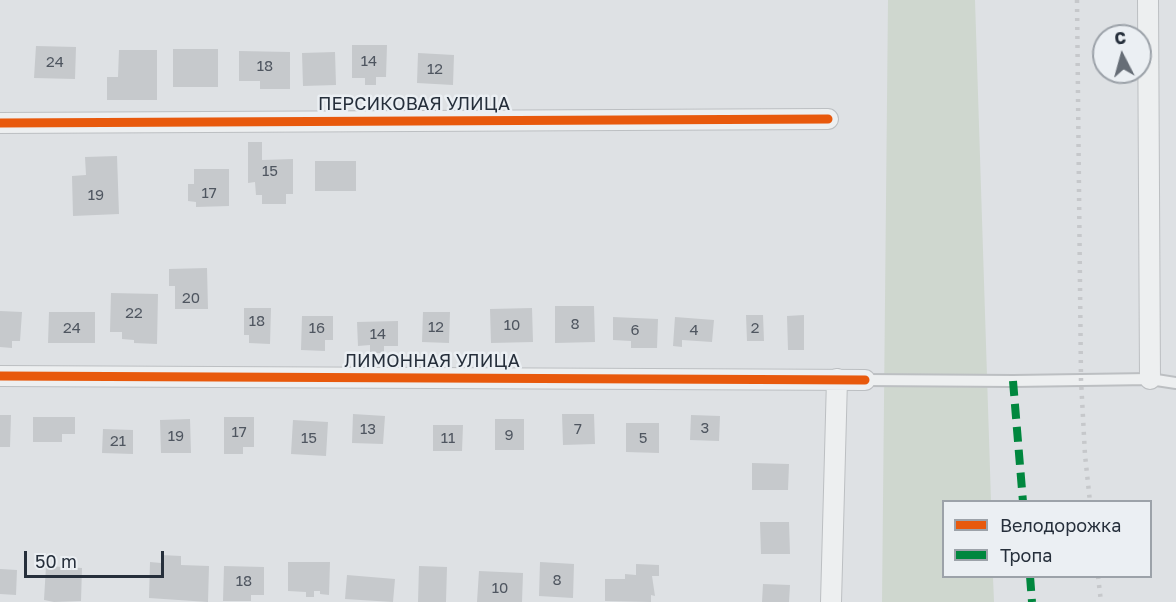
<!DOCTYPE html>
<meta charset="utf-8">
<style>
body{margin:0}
#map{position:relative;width:1176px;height:602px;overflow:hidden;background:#dee1e4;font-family:"Golos Text",sans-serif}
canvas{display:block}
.legend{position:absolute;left:942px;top:500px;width:210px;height:78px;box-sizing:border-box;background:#ebeff3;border:2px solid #9ca2a9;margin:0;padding:8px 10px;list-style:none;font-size:18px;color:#262f3b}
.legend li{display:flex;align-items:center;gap:12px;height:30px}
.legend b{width:30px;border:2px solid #9ca2a9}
.north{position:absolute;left:1092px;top:24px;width:60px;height:60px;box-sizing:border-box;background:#ebeff3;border:2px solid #9ca2a9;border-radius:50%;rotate:354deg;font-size:16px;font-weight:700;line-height:24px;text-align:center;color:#262f3b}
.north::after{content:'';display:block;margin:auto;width:21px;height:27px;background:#666d76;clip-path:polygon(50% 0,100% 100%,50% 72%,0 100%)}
.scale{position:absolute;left:24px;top:551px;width:140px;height:27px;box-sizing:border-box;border:3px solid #262f3b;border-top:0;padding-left:8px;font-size:18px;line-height:21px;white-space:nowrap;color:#262f3b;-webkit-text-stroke:4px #ebeff3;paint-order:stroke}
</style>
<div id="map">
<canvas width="1176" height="602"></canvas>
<ul class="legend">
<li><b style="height:8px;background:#e8590c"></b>Велодорожка</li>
<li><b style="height:8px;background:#00873e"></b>Тропа</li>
</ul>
<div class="north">С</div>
<div class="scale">50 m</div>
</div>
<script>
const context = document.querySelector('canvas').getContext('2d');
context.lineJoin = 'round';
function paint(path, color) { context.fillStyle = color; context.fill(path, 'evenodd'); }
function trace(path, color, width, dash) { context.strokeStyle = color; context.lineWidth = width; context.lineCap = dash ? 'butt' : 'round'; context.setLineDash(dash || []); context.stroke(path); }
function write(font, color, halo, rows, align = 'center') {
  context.font = font + ' "Golos Text",sans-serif'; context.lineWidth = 5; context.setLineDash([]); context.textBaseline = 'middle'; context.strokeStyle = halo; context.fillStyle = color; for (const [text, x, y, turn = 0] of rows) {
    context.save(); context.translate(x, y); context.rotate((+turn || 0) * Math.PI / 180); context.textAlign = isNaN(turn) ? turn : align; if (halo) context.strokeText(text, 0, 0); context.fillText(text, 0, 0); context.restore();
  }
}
const green = new Path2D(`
 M888,0h87l16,501 -47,1v74l49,1 1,25h-112z`);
const building = new Path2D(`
 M352,45h35l-1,32h-10v8h-11v-7h-13z
 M36,46l40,1 -1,32 -41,-1z
 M173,49h45v38h-45z
 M119,50h38v50h-50v-23h11z
 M239,51l51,1v37h-30v-8h-21z
 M335,52l1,33 -33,1 -1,-33z
 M418,53l36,2 -1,30 -36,-2z
 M248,142h14v18l31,-1v35h-7v10h-24v-9h-6l-1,-13 -7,1z
 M117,156l2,58 -46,2 -1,-40 14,-1 -1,-18z
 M315,161h41v30h-41z
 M194,169h35v37l-33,1v-5l-8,-1v-17h6z
 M207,268l1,41h-33v-23h-6v-17z
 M111,293l47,1 -1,50 -23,-1v-3l-12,-1v-7h-12z
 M555,306h39l1,36 -40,1z
 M244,308h27l-1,36 -21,-1v-8h-5z
 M532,308l1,34 -42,1 -1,-34z
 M0,311l22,1 -2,29h-8v7l-12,-1z
 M49,312h46v31h-47z
 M423,312h27l-1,31 -27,-1z
 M746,315h17l1,26h-17z
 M804,315v35h-16l-1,-34z
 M302,316h31v24h-8v11l-24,-1z
 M613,317l45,2 -1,29h-26v-7l-18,-1z
 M675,317l39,3 -2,22 -30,-2v7l-9,-1z
 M398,321v25h-14v7h-14v-8l-12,1 -1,-24z
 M353,414l32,2 -2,28 -31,-1z
 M562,414h32l1,30 -32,1z
 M0,415h11l-1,32h-10z
 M691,415l29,1 -1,25 -29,-1z
 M33,417h42v17h-13v8h-29z
 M224,417h30v30h-11v7h-19z
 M190,419l1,34h-30l-1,-33z
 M495,419h29v31h-29z
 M293,420l35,2 -2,34 -35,-2z
 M626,423h33v30l-33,-1z
 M433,425h30l-1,26h-29z
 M103,429l30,1v24l-31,-1z
 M752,463l37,1 -1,26h-36z
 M760,522h29l1,32h-29z
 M161,555l20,1v9l28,1 -1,36 -59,-4 1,-36 11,1z
 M288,562h42l-1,33 -9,-1v-3h-6v6h-8v-5l-18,-1z
 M540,562l34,2 -1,34 -34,-2z
 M636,564l23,1v11h-7l3,20 -4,-1v7l-46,-1v-22h20v-5l11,1z
 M46,566l36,2 -1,33 -27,1 -10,-2z
 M224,566l40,1v28h-13v6h-28z
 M419,566l28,1 -1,35h-28z
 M0,569l17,1 -1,25 -16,-1z
 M479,571l44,2 -1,29h-45z
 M347,575l48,4 -2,23 -48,-3z
 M763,584l27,1 -1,17h-27z`);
const service = new Path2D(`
 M865,380l148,1 137,-2 26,4`);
const minor = new Path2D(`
 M1148,0l2,379
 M0,123l828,-4
 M0,376l865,4
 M831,602l6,-223`);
const rail = new Path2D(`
 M1077,0l4,380 4,75 5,47
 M1098,576l3,26`);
const quiet = new Path2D(`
 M1013,381l10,121
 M1030,576l2,26`);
const cycleway = new Path2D(`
 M0,123l828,-4
 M0,376l865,4`);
const numberNames = [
 ["14",369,61],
 ["24",55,62],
 ["18",265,66],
 ["12",435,69],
 ["15",270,171],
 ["17",209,193],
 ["19",96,195],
 ["20",191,298],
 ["22",134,313],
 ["18",257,321],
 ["8",575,324],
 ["10",512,325],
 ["12",436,327],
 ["24",72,328],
 ["16",317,328],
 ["2",755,328],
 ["6",635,330],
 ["4",694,330],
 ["14",378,334],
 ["3",705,428],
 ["13",368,429],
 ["7",578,429],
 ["17",239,432],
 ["9",509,435],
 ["19",176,436],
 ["15",309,438],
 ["11",448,438],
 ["5",643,438],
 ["21",118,441],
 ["8",557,580],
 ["18",244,581],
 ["10",500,588]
];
const streetNames = [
 ["ПЕРСИКОВАЯ УЛИЦА",414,104],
 ["ЛИМОННАЯ УЛИЦА",432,361]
];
paint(green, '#cfd7cf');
paint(building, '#c6c9cc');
trace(service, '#bcbfc2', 14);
trace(minor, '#bcbfc2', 22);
trace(service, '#edeff0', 10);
trace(minor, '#edeff0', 20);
trace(rail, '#c6c8cb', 4.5, [3, 6]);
trace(quiet, '#00873e', 8, [15, 8]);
trace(cycleway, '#e8590c', 9);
write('15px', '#4f5660', null, numberNames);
write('18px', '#262f3b', '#ebeff3', streetNames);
</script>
